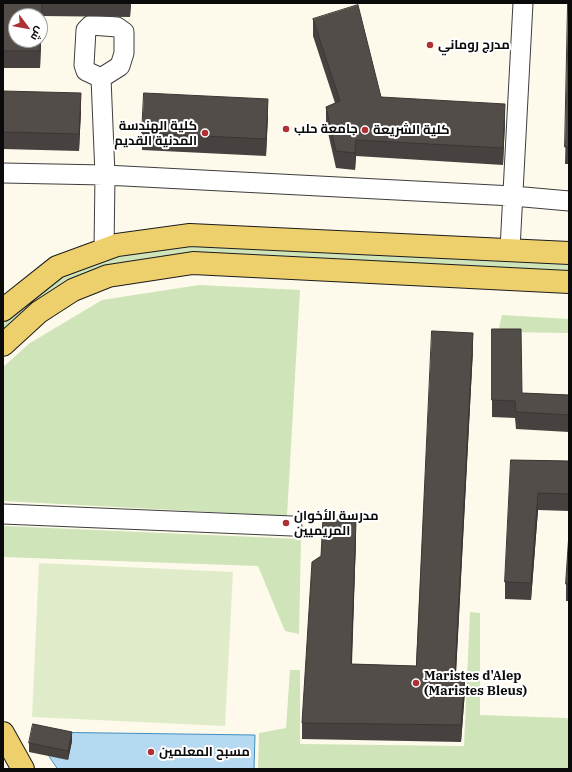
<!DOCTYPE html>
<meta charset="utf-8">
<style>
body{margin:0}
#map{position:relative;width:572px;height:772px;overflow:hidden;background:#fdfaeb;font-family:"IBM Plex Serif",Cairo,serif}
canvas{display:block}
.frame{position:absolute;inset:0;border:4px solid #0b0b0b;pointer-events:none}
.north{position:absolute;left:8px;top:8px;width:40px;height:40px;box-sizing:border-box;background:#fff;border:1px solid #9d9d9d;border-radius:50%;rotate:122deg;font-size:11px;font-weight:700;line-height:16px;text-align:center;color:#0b0b0b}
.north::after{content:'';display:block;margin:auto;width:14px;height:18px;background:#af3034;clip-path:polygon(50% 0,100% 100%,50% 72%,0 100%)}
</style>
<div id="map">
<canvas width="572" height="772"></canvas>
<div class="frame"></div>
<div class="north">ش</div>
</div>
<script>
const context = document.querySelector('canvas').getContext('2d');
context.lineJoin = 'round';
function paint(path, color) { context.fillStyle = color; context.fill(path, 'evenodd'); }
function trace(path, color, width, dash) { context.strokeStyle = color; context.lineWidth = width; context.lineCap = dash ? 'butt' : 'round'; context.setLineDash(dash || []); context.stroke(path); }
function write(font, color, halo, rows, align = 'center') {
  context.font = font + ' "IBM Plex Serif",Cairo,serif'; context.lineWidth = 4; context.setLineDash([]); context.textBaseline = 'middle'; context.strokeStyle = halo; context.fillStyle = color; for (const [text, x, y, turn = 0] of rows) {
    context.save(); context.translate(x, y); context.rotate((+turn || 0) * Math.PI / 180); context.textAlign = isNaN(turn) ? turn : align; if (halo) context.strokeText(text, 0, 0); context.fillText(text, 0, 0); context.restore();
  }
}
const green = new Path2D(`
 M209,245l360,17v13l-451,-8 -115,67v-15l46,-37 54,-24 54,-10z
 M199,285l101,5 -13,226 -284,-15v-134l27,-24 72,-43z
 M502,315l67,4v14l-71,-1z
 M3,526l298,13 -2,95 -14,-3 -27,-65 -255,-9z
 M470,612l10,1v102l87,3 2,4v47h-311l1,-36 27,-5 4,-58h10v74l164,2z`);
const pitch = new Path2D(`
 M39,563l194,9 -8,154 -193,-9z`);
const water = new Path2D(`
 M33,732l222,3 -1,34h-196z`);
const minor = new Path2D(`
 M91,25l26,2 7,5v21l-4,13 -19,12 -15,-7 -2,-6 2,-35z
 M101,78l4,97 -1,75
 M3,173l102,2 408,21 56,5
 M510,249l13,-246
 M3,514l289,12`);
const major = new Path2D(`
 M3,310l54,-43 60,-22 73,-10 379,18
 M3,345l36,-33 34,-22 35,-14 85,-13 376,19
 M3,733l20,36`);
const wall = new Path2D(`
 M3,3h128l-1,14 -88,-1 -2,52h-37z
 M569,3v161h-4z
 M313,19l68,78 124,24 -2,44 -147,-9 -1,14 -19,-2 -10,-44v-17l9,-4 -22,-67z
 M3,91l78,19 -2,41 -76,-2z
 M268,115l-2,41 -124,-6v-17z
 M492,329l30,64 47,2v37l-53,-3 -1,-11 -23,-1z
 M473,349l-17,325 9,17 -4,51 -159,-3v-16l19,-167 35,-18 -4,126 64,2z
 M511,460l58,1v50l-31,-1 -7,90 -26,-1v-17z
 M569,533v68h-3v-17z
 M72,741l-4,19 -39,-8v-9z`);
const shadedWall = new Path2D(`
 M42,3v13l-2,52v-17z
 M130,3h1l-1,14z
 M81,93v17l-2,41v-17z
 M268,99v16l-2,41v-17z
 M505,104v17l-2,44v-17z
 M356,140v16l-1,14v-17z
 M473,333v16l-18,341v-17z
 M538,493v17l-7,90v-17z
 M356,521v17l-5,143v-17z
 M465,674v17l-4,51v-17z
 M72,732v9l-4,19v-9z`);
const building = new Path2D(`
 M3,3h39l-2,48h-37zM16,16h24v24h-24z
 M568,3h1v144h-4z
 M358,5l23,92 124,7 -2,44 -147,-8 -1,13 -19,-2 -10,-44 14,-6 -27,-82z
 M3,91l78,2 -2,41 -76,-2z
 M144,93l124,6 -2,40 -124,-6z
 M492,329h29l1,64 47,2v20l-53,-3 -1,-11 -23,-1z
 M432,331l41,2 -18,340 10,1 -4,51 -159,-2 10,-161 9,-6 2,-37 33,2 -5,143 65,2z
 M511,460l58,1v33l-31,-1 -7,90 -26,-1z
 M569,533v51h-3z
 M33,724l39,8 -4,19 -39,-8z`);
const markers = [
 [430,45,4,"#af3034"],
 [286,129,4,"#af3034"],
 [365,130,4,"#af3034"],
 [205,133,4,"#af3034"],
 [286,523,4,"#af3034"],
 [416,683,4,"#af3034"],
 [151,752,4,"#af3034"]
];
const poiNames = [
 ["مدرج روماني",438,45],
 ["كلية الهندسة",197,126,"right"],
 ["المدنية القديم",197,141,"right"],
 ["جامعة حلب",294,129],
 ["كلية الشريعة",373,130],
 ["مدرسة الأخوان",294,516],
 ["المريميين",294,531],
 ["Maristes d'Alep",424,676],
 ["(Maristes Bleus)",424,691],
 ["مسبح المعلمين",159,752]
];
paint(green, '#cfe4b8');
paint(pitch, '#e0ecc9');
paint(water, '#b4d9f0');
trace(water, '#428dc1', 1);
trace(minor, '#3e3e3e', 21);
trace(major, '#1c1c1c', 24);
trace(minor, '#fff', 19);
trace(major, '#edcf6c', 22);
paint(wall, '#47423f');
paint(shadedWall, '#3a3633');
paint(building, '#534d49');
trace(building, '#3a3633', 1);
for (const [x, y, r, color] of markers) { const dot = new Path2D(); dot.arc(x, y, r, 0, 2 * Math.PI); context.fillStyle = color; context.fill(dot); trace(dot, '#fff', 1.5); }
write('bold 13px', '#0b0b0b', '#fff', poiNames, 'left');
</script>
